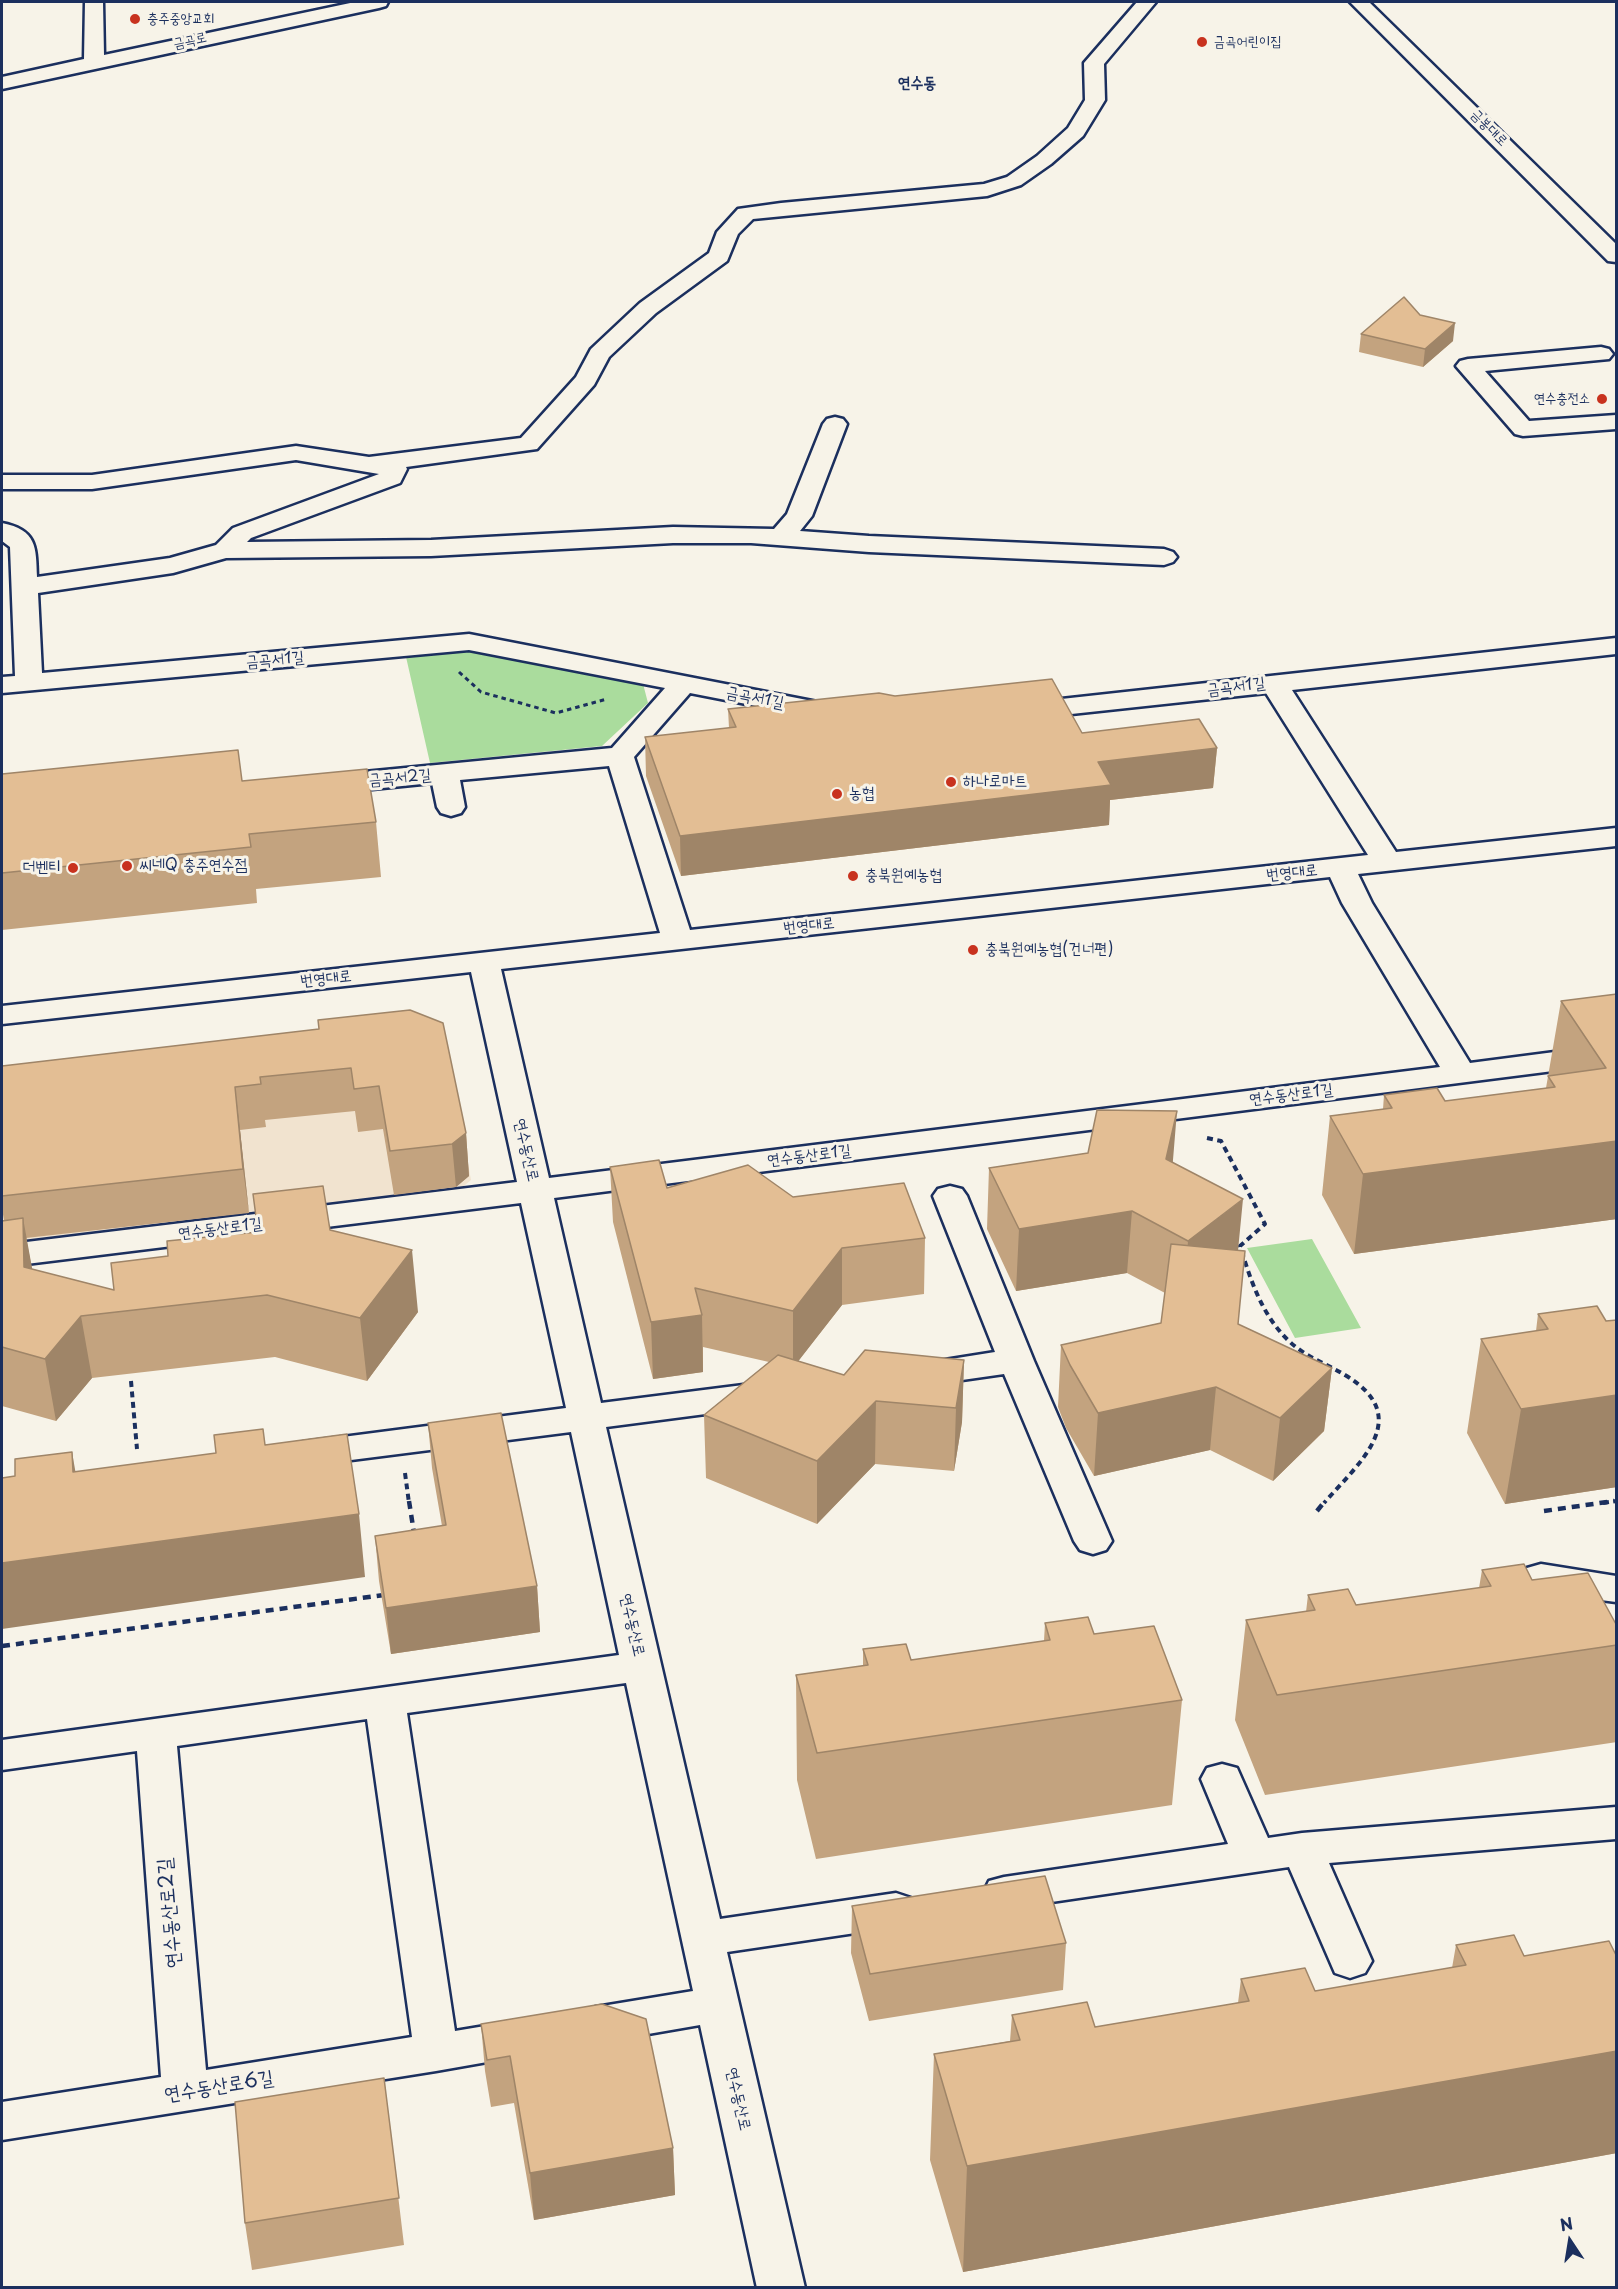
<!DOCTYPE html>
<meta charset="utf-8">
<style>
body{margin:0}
#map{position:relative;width:1618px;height:2289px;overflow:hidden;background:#f7f3e8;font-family:"Playpen Sans",sans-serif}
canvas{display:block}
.frame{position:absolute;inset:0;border:3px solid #1b2f5e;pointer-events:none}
.north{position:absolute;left:1540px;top:2211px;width:60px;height:60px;-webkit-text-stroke:4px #f7f3e8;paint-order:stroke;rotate:348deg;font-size:16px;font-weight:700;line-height:24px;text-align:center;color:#1b2f5e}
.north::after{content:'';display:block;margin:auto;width:21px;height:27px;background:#1b2f5e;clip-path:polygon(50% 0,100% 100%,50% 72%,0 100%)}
</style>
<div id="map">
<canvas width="1618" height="2289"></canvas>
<div class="frame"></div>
<div class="north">N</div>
</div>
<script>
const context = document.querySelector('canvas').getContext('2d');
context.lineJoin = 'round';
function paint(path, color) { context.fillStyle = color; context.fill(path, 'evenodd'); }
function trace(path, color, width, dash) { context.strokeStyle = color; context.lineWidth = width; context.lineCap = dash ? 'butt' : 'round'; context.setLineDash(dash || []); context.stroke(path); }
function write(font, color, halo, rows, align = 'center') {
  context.font = font + ' "Playpen Sans","Poor Story",sans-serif'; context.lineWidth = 6; context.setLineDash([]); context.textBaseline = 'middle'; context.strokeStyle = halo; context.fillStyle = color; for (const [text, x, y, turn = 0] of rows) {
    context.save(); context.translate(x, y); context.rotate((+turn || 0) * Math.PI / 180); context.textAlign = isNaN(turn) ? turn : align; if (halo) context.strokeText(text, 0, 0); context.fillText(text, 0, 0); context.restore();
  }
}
const built = new Path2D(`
 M411,1049l39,16 21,115 -19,16 -450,52v-154z`);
const green = new Path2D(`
 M469,642l172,34 7,27 -46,43 -172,17 -26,-115z
 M1312,1239l49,89 -66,10 -48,-90z`);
const pathFar2 = new Path2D(`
 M459,672l22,20 75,21 51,-14`);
const pathFar1 = new Path2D(`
 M1207,1138l14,3 44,83 -25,22c11,35 22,70 50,96 16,15 37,22 55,33 70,42 15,87 -21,128
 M131,1381l6,68
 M405,1473l4,30
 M1603,1503l13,-2`);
const path = new Path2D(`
 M409,1501l5,32
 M1317,1511l8,-10
 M1544,1511l70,-10
 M2,1646l382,-51`);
const minor = new Path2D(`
 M85,2h18l1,53 251,-53h33l-2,4 -7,2 -377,81v-12l82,-18z
 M1137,2h19l-52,62 1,36 -22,36 -32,28 -30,21 -34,11 -234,23 -15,15 -11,27 -71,52 -47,44 -15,28 -57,64 -131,18 1,2 -7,14 -149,55 -4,4 184,-2 242,-13 101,2 13,-15 36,-90 4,-5 8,-2 8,2 4,5 -35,92 -12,15 69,5 295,13 9,3 4,5 -4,5 -9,3 -295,-13 -118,-9h-78l-242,13 -205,2 -53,15 -135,20 4,80 427,-39 369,72 4,6 -4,6 -10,2 -138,-27 -56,64 56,173 678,-75 -102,-162 -241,26 -10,-2 -4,-6 4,-6 10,-2 591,-65v16l-324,36 104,162 220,-24v18l-258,28 14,29 98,160 146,-19v19l-1062,135 47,205 166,-21 13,4 5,8 -5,8 -13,4 -161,21 114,492 176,-26 15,5 6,12 -6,12 -15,5 -169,25 78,336h-48l-57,-263 -104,18 -16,-5 -6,-13 6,-13 16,-5 97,-16 -67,-308 -219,30 48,318 72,-12 16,5 6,13 -6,13 -16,5 -91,16 -434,69v-38l159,-25 -24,-326 -135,19v-30l617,-85 -48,-223 -267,34 -13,-3 -5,-9 5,-9 13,-3 262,-34 -45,-205 -519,64v-22l515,-63 -46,-210 -469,52v-18l658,-73 -51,-167 -149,14 5,27 -4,6 -10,3 -10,-3 -4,-6 -5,-24 -109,11 -10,-3 -4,-6 4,-6 10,-3 289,-28 53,-60 -196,-38 -467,43v-16l13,-1 -5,-129 -8,-6v-18c35,7 34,24 35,54l133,-19 46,-13 17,-17 146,-54 -83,-14 -204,29h-90v-14h90l204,-29 73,11 152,-19 55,-61 15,-28 49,-46 69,-50 8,-21 21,-23 43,-6 203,-19 23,-7 30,-21 31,-28 17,-28 -1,-37zM1330,877l12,26 98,164 -891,111 -48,-209zM367,1719l45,318 -206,33 -29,-324z
 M1350,2h19l247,242v18l-8,-1z
 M1601,347l8,2 4,5 -4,5 -124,12 44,50 87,-6v14l-93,7 -8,-2 -59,-68 4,-5 8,-2z
 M950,1186l12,3 5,7 67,165 78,180 -6,9 -13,4 -13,-4 -6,-9 -70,-167 -84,12 -13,-4 -5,-8 5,-8 88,-14 -62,-156 5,-7z
 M1541,1564l75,12v26l-46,-6 11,22 -5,10 -14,4 -14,-4 -26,-50 5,-10z
 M1222,1764l15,4 31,70 34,-5 314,-26v32l-287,24 43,98 -7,12 -15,5 -15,-5 -46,-106 -285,42 -15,-4 -6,-12 6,-12 15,-4 224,-33 -27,-65 6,-11z`);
const wall = new Path2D(`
 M1420,315l33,26 -30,26 -64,-15 2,-18z
 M728,709l354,24 135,15 -4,40 -103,12 -1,25 -428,51 -35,-100 -1,-39 84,-9z
 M2,774l240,7 134,41 5,55 -125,12 1,14 -255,27z
 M1617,994v225l-263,35 -32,-59 8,-79 53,-7 1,-14 61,6 101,-13 15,-87z
 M319,1029l147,104 3,43 -13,11 -62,8 -11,-66 -25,3 -3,-21 -90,9 1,7 -26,3 9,83 -223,25 6,31 82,21 54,-34 162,-26 88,82 -51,69 -92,-24 -183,21 -36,43 -54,-15v-185l2,-1 -2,-11v-143z
 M1088,1153l85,9 65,89v73l94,44 -8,63 -51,50 -63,-31 -116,26 -28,-48 -8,-21 3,-62 100,-22 4,-30 -38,-20 -111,18 -29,-62 2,-61z
 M610,1167l57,21 126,9 132,41 -1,56 -82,11 -44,56 46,14 120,-15 -2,62 -8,49 -79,-7 -58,60 -111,-46 -2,-63 65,-53 -66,-15v25l-50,7 -40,-157z
 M1538,1314l68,7 11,-1v167l-112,17 -38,-71 14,-94 55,-8z
 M428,1423l109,163 3,46 -149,22 -12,-73 -4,-45 67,-10 -10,-58z
 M1482,1570l50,10 85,46v116l-352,53 -30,-75 11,-100 60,-8 2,-17 48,10 123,-17z
 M1045,1623l49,11 88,66 -10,105 -356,54 -19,-79 -1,-105 67,-9v-17l48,11 133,-19z
 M852,1906l214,37 -3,47 -194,31 -18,-68z
 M1456,1945l68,11 93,1v196l-654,119 -33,-112 4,-106 76,-13 2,-26 83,12 143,-24 3,-24 74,12 137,-23z
 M481,2024l192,124 2,47 -141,25 -20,-117 -23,4 -6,-36z
 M384,2078l20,167 -152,25 -7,-47z`);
const shadedWall = new Path2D(`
 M1455,323l-2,18 -30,26 2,-18z
 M1217,748l-4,40 -103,12 -1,25 -428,51 -1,-40 418,-74z
 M235,1087l5,43 9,83 -6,-44z
 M1177,1111l-5,61 -6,-13z
 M466,1133l3,43 -13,11 -4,-43z
 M1617,1141v78l-263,35 9,-80z
 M1243,1199l-6,62 -54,42 5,-62z
 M1132,1211l-5,62 -111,18 3,-62z
 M23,1218l11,61 -10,-12z
 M842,1248v57l-49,63v-57z
 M412,1250l6,62 -51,69 -7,-63z
 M702,1315l1,57 -50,7 -2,-57z
 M81,1316l11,62 -36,43 -11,-62z
 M964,1360l-2,62 -8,49 2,-63z
 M1332,1368l-8,63 -51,50 7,-63z
 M1216,1387l-6,63 -116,26 4,-63z
 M1617,1395v92l-112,17 16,-95z
 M876,1401l-1,63 -58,60v-63z
 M72,1452l11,63 -10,-43z
 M359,1514l6,63 -363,52v-66z
 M537,1586l3,46 -149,22 -5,-46z
 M1617,2051v102l-654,119 4,-106z
 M673,2148l2,47 -141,25 -4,-47z`);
const building = new Path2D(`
 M1404,297l16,18 35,8 -30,26 -64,-15z
 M1052,679l30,54 117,-14 18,29 -119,14 13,23 -431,51 -35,-99 91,-10 -8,-18 151,-16 16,3z
 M238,750l4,31 125,-12 9,53 -127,12 2,13 -249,26v-99z
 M1617,994v147l-254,33 -33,-58 62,-8 -8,-13 53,-7 8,13 110,-14 -7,-11 58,-8 -45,-67z
 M410,1010l33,13 23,110 -14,11 -62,7 -11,-65 -25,3 -3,-21 -91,9 1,7 -26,3 8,82 -241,27v-130l317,-37 -1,-9z
 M1097,1110l80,1 -11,48 77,40 -55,42 -56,-30 -113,18 -30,-61 99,-15z
 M659,1160l8,28 81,-23 45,32 111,-14 21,55 -83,10 -49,63 -98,-23 7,27 -51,7 -41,-155z
 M323,1186l7,44 82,20 -52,68 -93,-23 -186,21 -36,43 -43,-12v-126l21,-3 1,49 90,23 -3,-27 57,-7 -1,-15 91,-9 -5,-38z
 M1171,1244l74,7 -7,73 94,44 -52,50 -64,-31 -118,26 -28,-48 -9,-20 100,-22z
 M1597,1306l9,15 11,-1v75l-96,14 -40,-70 67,-10 -10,-15z
 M865,1350l99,10 -8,48 -80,-7 -59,60 -113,-46 74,-60 66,20z
 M501,1413l36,173 -151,22 -11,-72 71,-11 -18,-102z
 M263,1429l2,16 82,-11 12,80 -357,49v-85l13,-2v-17l57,-7 1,20 143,-19 -2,-18z
 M1524,1564l8,16 56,-7 29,53v19l-340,50 -31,-75 69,-10 -7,-15 40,-6 8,16 135,-19 -9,-16z
 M1088,1617l6,17 60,-8 28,74 -365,53 -21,-78 72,-10 -5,-16 43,-5 5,16 139,-20 -5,-17z
 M1045,1876l21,67 -196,31 -18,-68z
 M1514,1935l10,21 85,-15 8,16v94l-650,115 -33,-112 86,-14 -8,-25 75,-13 8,25 154,-26 -8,-22 64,-11 10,23 151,-26 -10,-20z
 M602,2004l44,15 27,129 -143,25 -20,-117 -23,4 -6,-36z
 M384,2078l15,120 -154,25 -10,-121z`);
const markers = [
 [135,19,6,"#c8321e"],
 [1202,42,6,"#c8321e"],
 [1602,399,6,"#c8321e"],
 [951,782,6,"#c8321e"],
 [837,794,6,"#c8321e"],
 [127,866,6,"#c8321e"],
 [73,868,6,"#c8321e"],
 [853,876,6,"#c8321e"],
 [973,950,6,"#c8321e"]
];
const farPoinames = [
 ["충주중앙교회",147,19],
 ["금곡어린이집",1214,42],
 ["연수충전소",1590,399,"right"]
];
const farStreetnames = [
 ["금곡로",190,41,-12],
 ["금봉대로",1489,128,45]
];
const farQuarternames = [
 ["연수동",917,84]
];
const streetNames = [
 ["금곡서1길",275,660,-5],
 ["금곡서1길",1236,687,-7],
 ["금곡서1길",755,698,11],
 ["금곡서2길",400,778,-5],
 ["번영대로",1292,873,-6],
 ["번영대로",809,926,-6],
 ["번영대로",326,979,-6],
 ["연수동산로1길",1291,1095,-7],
 ["연수동산로",526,1150,77],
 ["연수동산로1길",809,1156,-7],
 ["연수동산로1길",220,1229,-7],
 ["연수동산로",632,1625,77],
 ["연수동산로",738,2099,77]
];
const poiNames = [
 ["하나로마트",963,782],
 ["농협",849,794],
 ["씨네Q 충주연수점",139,866],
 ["더벤티",61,868,"right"],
 ["충북원예농협",865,876],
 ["충북원예농협(건너편)",985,950]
];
const nearStreetnames = [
 ["연수동산로2길",170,1913,-95],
 ["연수동산로6길",219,2087,-9]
];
paint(built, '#f1e3cf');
paint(green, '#aadc9d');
trace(minor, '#1b2f5e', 5);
trace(pathFar2, '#1b2f5e', 3, [4.5, 4]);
trace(pathFar1, '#1b2f5e', 4, [6, 4.5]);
trace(path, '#1b2f5e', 4.5, [8, 6]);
paint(minor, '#f7f3e8');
paint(wall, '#c3a37f');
paint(shadedWall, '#9f8568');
paint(building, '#e3be94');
trace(building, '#9f8568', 1.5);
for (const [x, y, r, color] of markers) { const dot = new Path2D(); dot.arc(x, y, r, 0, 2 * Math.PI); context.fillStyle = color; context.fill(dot); trace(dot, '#f7f3e8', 2); }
write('14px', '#1b2f5e', '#f7f3e8', farPoinames, 'left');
write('14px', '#1b2f5e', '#f7f3e8', farStreetnames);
write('bold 16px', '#1b2f5e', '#f7f3e8', farQuarternames);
write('16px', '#1b2f5e', '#f7f3e8', streetNames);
write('16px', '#1b2f5e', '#f7f3e8', poiNames, 'left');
write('20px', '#1b2f5e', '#f7f3e8', nearStreetnames);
</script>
